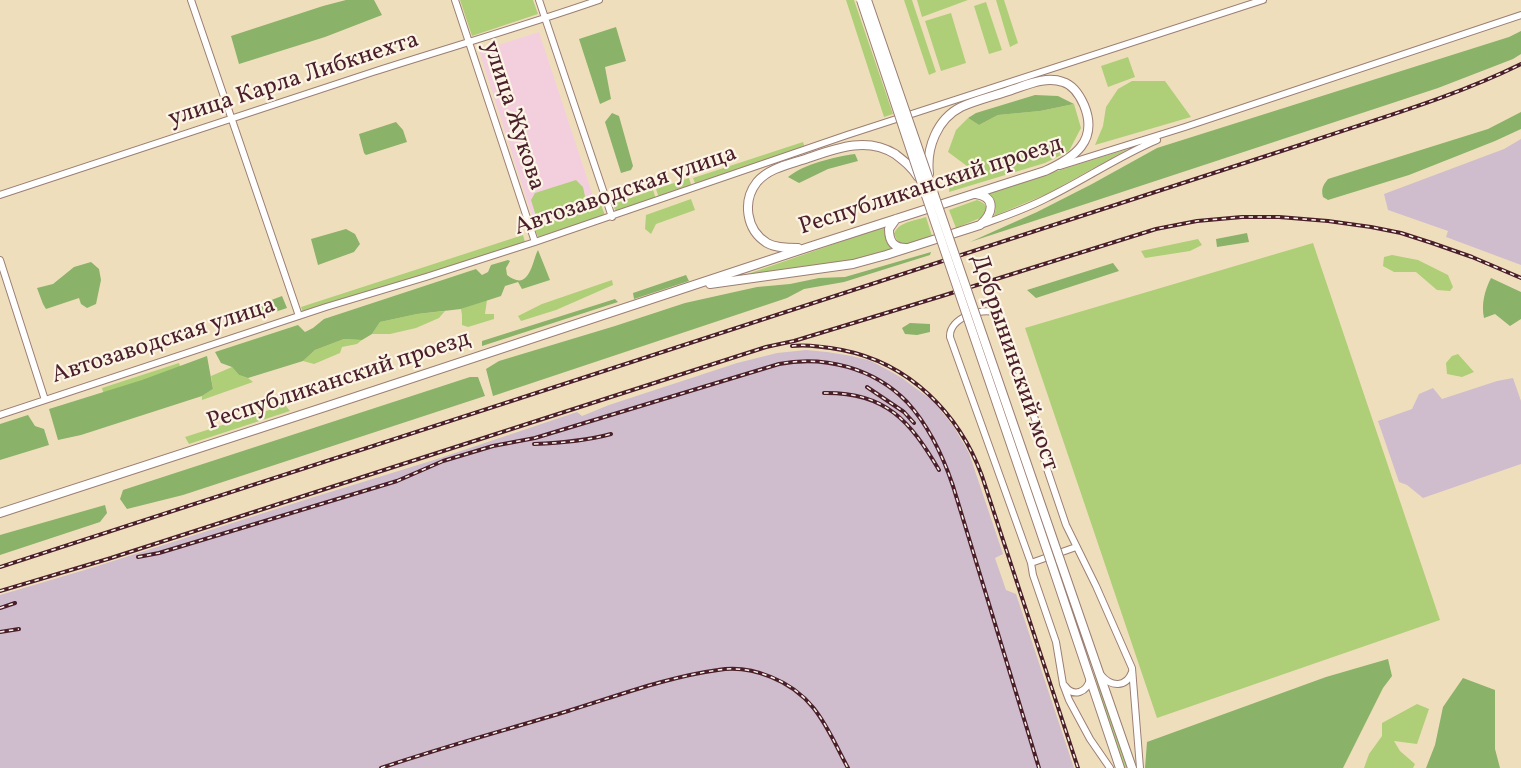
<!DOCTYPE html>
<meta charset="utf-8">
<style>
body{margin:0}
canvas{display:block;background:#efdebc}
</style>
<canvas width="1521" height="768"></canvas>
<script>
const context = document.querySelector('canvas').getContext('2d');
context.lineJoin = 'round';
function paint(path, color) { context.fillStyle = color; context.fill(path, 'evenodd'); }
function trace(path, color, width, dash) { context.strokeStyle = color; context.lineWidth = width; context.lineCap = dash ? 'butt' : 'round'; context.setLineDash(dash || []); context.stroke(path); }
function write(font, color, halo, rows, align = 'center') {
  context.font = font + ' Vollkorn,serif'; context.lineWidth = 4.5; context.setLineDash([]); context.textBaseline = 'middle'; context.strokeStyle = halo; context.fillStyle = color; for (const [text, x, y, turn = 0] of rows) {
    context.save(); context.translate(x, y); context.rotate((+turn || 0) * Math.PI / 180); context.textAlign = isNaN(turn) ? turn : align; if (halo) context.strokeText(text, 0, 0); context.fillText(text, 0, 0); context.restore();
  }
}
const built = new Path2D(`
 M539,32l57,173 -61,20 -56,-174z`);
const industrial = new Path2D(`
 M1521,139v126l-75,-28 2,-6 -60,-21 -4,-16 120,-45z
 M806,350l21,2 25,4 19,5 17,9 14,8 31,23 21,26 15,26 34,101 -8,4 11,32 10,4 58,174h-1074v-173l88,-26 226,-72 120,-37 143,-48 5,4 27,-11 128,-42 40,-10z
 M1513,378l8,23v63l-98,34 -16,-13 -8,-3 -21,-61 34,-12 7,-15 14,-6 9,11 55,-18z`);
const green = new Path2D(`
 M460,0h73l5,14 -66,22z
 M846,0h8l39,114 -9,3z
 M904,0h8l24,72 -7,3z
 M917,0h51l-46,17z
 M996,0h8l14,43 -8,4z
 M986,2l16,48 -13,4 -15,-48z
 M951,13l15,50 -25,8 -16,-50z
 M1128,57l7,20 -27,10 -7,-21z
 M1132,81h33l26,36 -96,28 8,-19 3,-19 12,-18z
 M1074,104l7,24 -12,23 -24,12 -96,29 1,-11 17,-15 -19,-14 8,-22 12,-12 11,7 19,-10 42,-4z
 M803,142l2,6 -109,38 -3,-8z
 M1128,149l-81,45 -53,22c4,-10 1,-17 -8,-23z
 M689,178l3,9 -33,11 -3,-9z
 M576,180l7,7 3,14 -3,5 -40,12 -7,-2 -5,-16 4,-7z
 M653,190l3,9 -39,13 -3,-4v-4z
 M691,199l4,11 -39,14 -5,10 -6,-5 1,-14z
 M977,200c9,3 12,8 8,16l-29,12 -7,-18z
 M601,205l4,10 -67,22 -4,-10z
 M926,217l6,19 -23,8 -11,-2 -4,-8c4,-12 20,-13 32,-17z
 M886,226c-2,10 -1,18 8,24l-57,15 -98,12z
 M523,235l2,7 -222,71 -2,-6z
 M1198,239l4,6 -12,6 -45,7 -4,-7z
 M1313,243l127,377 -283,98 -132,-390z
 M1392,255l26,5 30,15 5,12 -3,4 -13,-1 -21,-18h-22l-11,-6 1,-9z
 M612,280l1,5 -57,25 -35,11 -3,-5 24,-12z
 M487,300l-2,14h9v5l-26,8 -6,-2v-10l-1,-6z
 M445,311l-6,7 -23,10 -26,6h-18l8,-12 37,-8z
 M344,339l18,1 -5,4 -15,3 -2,6 -26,11 -11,-3 12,-11z
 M1458,354l16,18 -12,5 -15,-3 -1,-11 6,-7z
 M179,363l3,10 -77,26 -3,-11z
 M232,367l7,8 9,3 5,4 -51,18v-4l11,-7 -2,-13z
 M285,405l5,6 -101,33 -4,-7z
 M1094,673l13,32 21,63h-4l-21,-62z
 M1417,704l12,5 -12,35 -23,-3 6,10 15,13 -2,4h-49l5,-14 13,-18v-13z`);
const forest = new Path2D(`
 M346,0h28l8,15 -57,22 -86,27 -8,-28 92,-30z
 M616,27l10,34 -21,6 6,32 -11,5 -21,-65z
 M1521,31v23l-8,5 -75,29 -468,154 67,-30 55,-28 65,-36 352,-111z
 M1035,95l23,1 16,8 -34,7 -42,4 -19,10 -11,-7 8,-5z
 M1521,112v17l-26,12 -86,34 -81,25 -5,-3c-2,-8 0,-12 5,-18l160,-50z
 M612,113l7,3 14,50 -2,4 -10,3 -16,-51z
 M396,122l7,8 4,12 -41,13 -2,-2 -5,-19z
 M855,154l3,7 -30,8 -29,14 -11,-6c16,-13 46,-20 67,-23z
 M346,229l9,5 5,10 -6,8 -36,13 -7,-26z
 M1247,233l2,9 -32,5 -1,-8z
 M538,250l12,30 -28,9 -4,-7 -13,4 -4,10 -40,13 -44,5 -37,8 -8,12 -10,6 -18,-1 -29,11 -12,11 -55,17 -9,-3 -7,-8 -11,-4 -6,-11 83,-27 7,7 8,-4 11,-9 152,-50 6,6 6,-3 3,-7 17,-5 2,1 -4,7 1,7c23,18 25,-14 31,-25z
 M931,252l-1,3 -86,27 -40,7 -17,9 -294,98 -7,-27 13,-8 116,-35 70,-23 72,-16 33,-3 29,-6 26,-1z
 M91,262l8,7 2,11 -5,24 -9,4 -6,-4 -2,-6 -33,11 -3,-5 -6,-16 16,-4 21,-17z
 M1113,263l6,8 -83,27 -9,-8z
 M686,275l3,6 -55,18 -1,-6z
 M1491,278l30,14v27l-11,7 -15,-12 -11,4c-3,-15 1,-28 7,-40z
 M282,296l5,12 -30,10 -4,-11z
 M615,299l3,3 -136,44v-5z
 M910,323l20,1v8l-13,3 -12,-1 -3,-6z
 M207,356l6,33 -11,7 -121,39 -23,5 -9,-31 93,-29z
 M470,377h8l7,19 -302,99 -56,14 -7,-10 3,-9z
 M28,415l7,11 9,3 5,16 -49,15v-36z
 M105,505l2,8 -7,9 -100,33v-20z
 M1388,659l4,17 -9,12 -40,80h-198l2,-26 179,-65z
 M1463,678l32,12v59l5,19h-74l9,-23 8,-38z`);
const minor = new Path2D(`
 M191,0l108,316
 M455,0l80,242
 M539,0l73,217
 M1060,166l125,-39 336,-112
 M0,195c125,-40 249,-82 373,-123 75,-24 151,-46 226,-72
 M983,224c22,-8 43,-15 64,-26 37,-18 72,-42 110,-58
 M0,260l45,140
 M0,415l326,-108 100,-30 109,-35 312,-107 416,-135
 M1031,563l45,-16
 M1101,675c10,12 25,13 31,-3
 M1065,686c9,12 22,6 25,-7
 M1110,768l-20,-29 -21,-39 -6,-16 -7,-42 -23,-67 -2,-12 -81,-226c-1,-19 31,-30 46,-24l7,11 37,110 5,29 21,62 30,61 36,82 8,100`);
const major = new Path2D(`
 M896,219l-7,10c0,12 4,19 17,19
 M798,248c-10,0 -22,0 -31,-5 -21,-13 -25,-42 -10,-61 11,-13 29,-17 45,-22 30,-10 63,-25 93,-6 9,7 17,13 23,23
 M710,284l143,-20 33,-9 94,-30c13,-11 17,-28 -4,-31
 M0,513l325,-106 484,-160 236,-76c29,-13 54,-30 39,-66 -4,-9 -11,-20 -21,-23 -16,-6 -34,2 -49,7 -16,6 -38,11 -53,18 -24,12 -35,41 -32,67
 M1060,560l72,208
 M1051,562l69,206`);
const rail = new Path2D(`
 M792,346c16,-2 34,1 50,4 67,13 117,63 140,126l96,292
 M867,387l37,25 10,11
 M824,393c62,-1 86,28 115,77
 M534,444c27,-1 51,-3 77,-10
 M138,557l21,-4 238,-72 46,-20 50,-15 42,-8 244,-74c45,-9 95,4 128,38 21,23 36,54 46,84l86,282
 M0,567l1303,-423c73,-25 149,-46 218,-80
 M0,591l111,-33 655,-211 28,-6 148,-45 214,-67 41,-8 45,-4h37l49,4 43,6 30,6 31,10 40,14 49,21
 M0,608l15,-5
 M0,632l19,-3
 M381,768c62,-21 125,-38 187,-57 49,-15 99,-34 150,-41 18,-3 36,0 53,7 45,18 56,52 77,91`);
const majorBridge = new Path2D(`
 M861,0l60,181 130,381
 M867,0l193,560`);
const streetNames = [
 ["улица Карла Либкнехта",294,81,-18],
 ["улица Жукова",512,116,72],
 ["Республиканский проезд",931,187,-18],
 ["Автозаводская улица",626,192,-19],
 ["Автозаводская улица",164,342,-18],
 ["Добрынинский мост",1013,363,71],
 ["Республиканский проезд",339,382,-18]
];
paint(built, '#f3cfde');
paint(industrial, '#cfbdce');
paint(green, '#aecf77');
paint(forest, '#8ab268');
trace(minor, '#9c7e74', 8);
trace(major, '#9c7e74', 10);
trace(minor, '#fff', 6);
trace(major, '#fff', 8);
trace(rail, '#4a1f2b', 4);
trace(rail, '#fcf5e5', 1.5, [4.5]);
trace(majorBridge, '#9c7e74', 10, []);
trace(majorBridge, '#fff', 8);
write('24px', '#4a1f2b', '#fcf5e5', streetNames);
</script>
